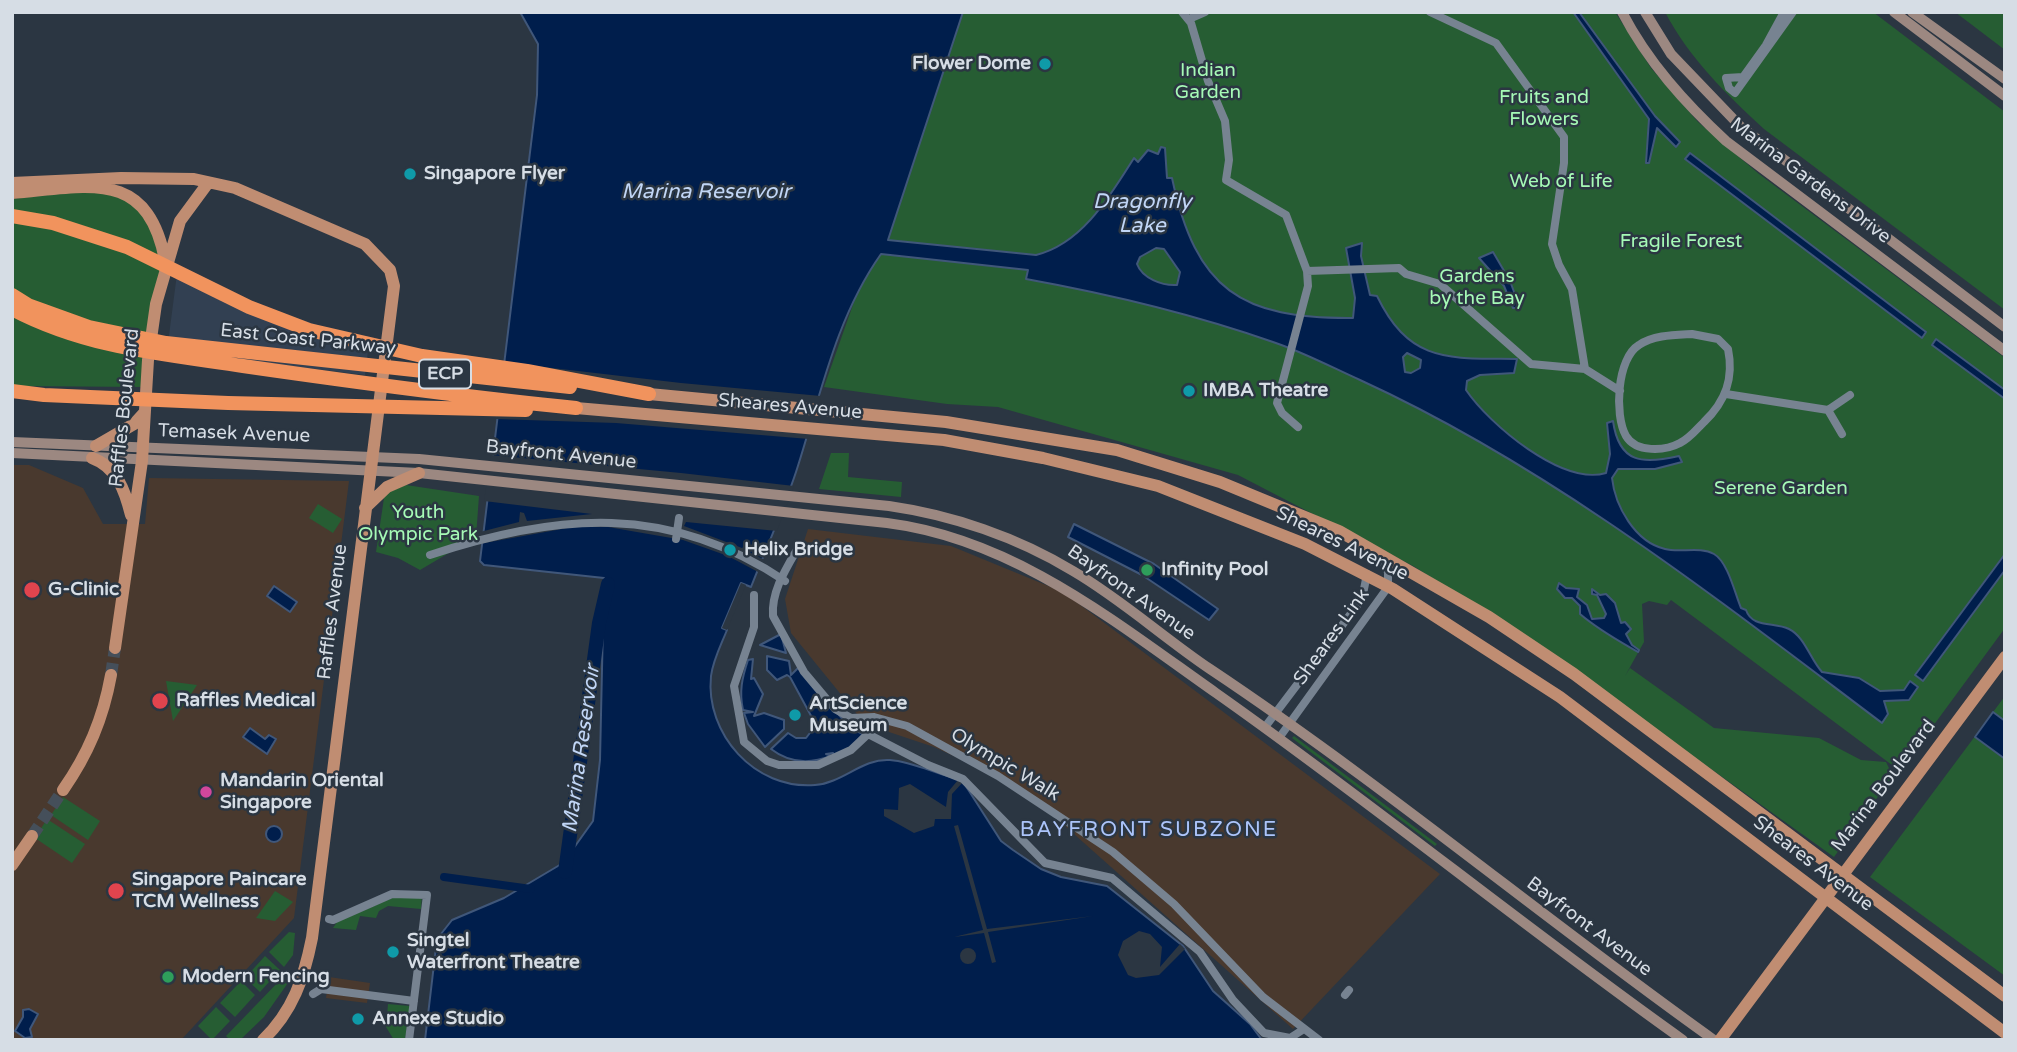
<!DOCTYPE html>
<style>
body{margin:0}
#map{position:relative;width:2017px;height:1052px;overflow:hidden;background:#2b3642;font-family:"Varela Round",sans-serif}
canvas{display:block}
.frame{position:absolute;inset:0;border:14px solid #d6dde5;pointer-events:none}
</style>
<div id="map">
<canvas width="2017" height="1052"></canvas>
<div class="frame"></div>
</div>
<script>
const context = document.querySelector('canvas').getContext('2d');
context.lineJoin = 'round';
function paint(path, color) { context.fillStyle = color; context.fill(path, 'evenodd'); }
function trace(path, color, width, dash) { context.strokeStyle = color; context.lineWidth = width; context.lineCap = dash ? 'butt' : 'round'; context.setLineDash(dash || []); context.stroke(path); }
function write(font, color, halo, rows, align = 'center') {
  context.font = font + ' "Varela Round",sans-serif'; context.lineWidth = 5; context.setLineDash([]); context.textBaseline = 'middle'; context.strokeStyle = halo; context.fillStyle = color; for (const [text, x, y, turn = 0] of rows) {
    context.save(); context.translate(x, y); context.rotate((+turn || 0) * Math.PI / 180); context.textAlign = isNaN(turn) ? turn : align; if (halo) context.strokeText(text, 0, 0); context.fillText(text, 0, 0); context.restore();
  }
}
const commercial = new Path2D(`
 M12,465h17l54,23 20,36h42l4,-46 200,3 -55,437 -113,122h-169z
 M808,529l143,17 112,46 377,282 -147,155 -273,-243 -86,-39 -69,-23 -74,-91 -6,-34z
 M329,977l41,6 -3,20 -41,-5z`);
const built = new Path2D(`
 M178,266l73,37 118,39 -4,33 -198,-24z`);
const green = new Path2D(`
 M963,12h652l36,56 47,54 61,52 246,184v270l-105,143 -229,-171 -4,5 -18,-4 -7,3 2,38 -19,34 5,-8 84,60 105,10 42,22 25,2 7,14 -59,81 -257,-184 -162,-106 -177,-92 -240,-68 -51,-3 -123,-17 37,-105 20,-28z
 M1665,12h208l132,100v198l-241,-181c-37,-34 -75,-71 -99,-117z
 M1955,12h50v38z
 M83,191h28l36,21 16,44 -17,131 -134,-1v-187z
 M831,453h18l-1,24 54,5 -1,15 -82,-8z
 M406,485l73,11 -3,41 -56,33 -22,-12 -22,-6 8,-54 4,-6z
 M318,504l24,15 -9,14 -24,-15z
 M166,681l31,4 -24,36z
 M2005,696v280l-135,-99z
 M1294,736l143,108 -2,2 -143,-108z
 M63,797l37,24 -12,19 -37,-25z
 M47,819l38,25 -13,19 -37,-25z
 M275,891l18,11 -18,19 -19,-3z
 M422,895l-1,14 -33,-3 -9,5 -3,7 -16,-2 -4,14 -23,-2 4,-6 60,-26z
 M289,932l6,1 -2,22 -9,12 -15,-15z
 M265,956l15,14 -20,22 -15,-14z
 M285,975l5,5 -26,37 -24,23h-10l-4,-4z
 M241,981l14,14 -20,22 -15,-14z
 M388,1004l22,2 -5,34h-11l-8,-13z
 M216,1007l14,14 -18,19 -14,-14z`);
const water = new Path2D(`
 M520,12h443l-75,228 148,15c46,-11 74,-59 98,-97l4,4 10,-12 10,4 3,-7 4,1 2,30h5c24,112 69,141 181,140l2,-20 -9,-50 16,-5 -1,13 9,39 7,1c33,68 72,62 140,63l-3,14 -34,2 -13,6 -1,9c23,34 96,96 140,83l4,-19 -3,-31 6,-2c6,43 30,43 66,35l3,6 -27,7h-37l-6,9c3,28 23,64 53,71 15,4 35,-3 49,5 14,8 21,40 27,54l5,2c6,18 28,12 43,19 16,8 21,30 33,43l37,6 21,13 24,-1 6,-9 8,6 -9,13 -25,1 4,13 -6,9c-166,-125 -332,-256 -522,-343 -29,-13 -57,-28 -87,-38 -80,-28 -164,-48 -247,-63l2,-9 -147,-16c-46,65 -61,144 -85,218 -13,39 -30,77 -45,115l-10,-4 -19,45 5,2c-6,15 -14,30 -16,46 -6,58 44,114 104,109 28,-2 47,-27 75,-25 25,2 47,15 72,20l39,61 12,9 28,19 20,8 46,9 76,60 30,45 37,33 12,16h-837l12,-101 15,-19 52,-22 59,-35 30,-42 7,-61 4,-182 -120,-13 -4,-4 57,-466 1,-51zM1156,248l8,1 16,23 -3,13c-15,1 -35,-7 -40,-21l3,-7zM1407,353l14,7 -1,8 -9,5 -6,-1 -2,-15z
 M1573,12h6l76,104 25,26 -4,5 -19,-19 -8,35h-3l3,-44z
 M1690,153l236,179 -4,6 -237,-179z
 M1493,252l17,29 10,27h-7l-9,-22 -25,-28z
 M1936,339l69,51v9l-73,-54z
 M1074,524l80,40 64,45 -9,11 -67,-45 -74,-38z
 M2005,554v16l-82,111 -8,-6z
 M1559,583l7,5 13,1 -2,8 10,8 5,14 12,-1 2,-4 -9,-19 -5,-1v-5l8,6 6,-1 9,9 6,20 4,-1 6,7 -5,5 6,11 7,5 -1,2c-19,-11 -38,-21 -58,-38v-8l-8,-8h-7l-8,-9z
 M274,586l23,16 -7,10 -23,-16z
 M781,634l5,19 -26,-8z
 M767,656l22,5 2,14 8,-8 51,61 13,6 -10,12 -19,11 -1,-4 -7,1 5,2c-21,8 -42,7 -60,-7l17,-16 8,5h10l10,-13 -26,-48 -3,-2 -10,5 -10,-10z
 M753,659l-2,20 3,-1 9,16 -9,22 10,-3 20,7v9l-19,18 -17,-23 -4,-11 9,-1 -10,-2c-4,-18 -1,-32 5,-50z
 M1993,712l12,9v38l-30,-22z
 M250,728l15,11 4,-4 7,4 -9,15 -24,-17z
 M266 834a8 8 0 1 1 16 0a8 8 0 1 1-16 0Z
 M29,1009l9,5 -8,15 2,8 -7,1 -10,-7 8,-14v-7z`);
const pier = new Path2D(`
 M501,362l180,21 140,13 -12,43 -193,-16 -120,-4z
 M491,455l190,18 113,13 -17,45 -91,-9 -2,4 58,22 7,-6v10l16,8 -5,13 -32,-17 -45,-16 -75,-13h-35l-94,17 1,-12 39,-10 1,-10 4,1 3,8 65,-7 -108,-13z
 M741,583l5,2 -19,45 -5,-2z
 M958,780l5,2 -11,12 -1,25h-16l-1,7 -20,7 -30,-17v-7l14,1 1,-22 11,-4 36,23 2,-15z
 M958,825l29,104 106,-13 -105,16 8,30 -4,1 -8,-30 -30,4 29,-7 -29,-104z
 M1139,931l11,3 12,13 -2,20 20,-23 5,5 -26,26 -23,3 -8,-3 -10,-20 5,-14z
 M960 956a8 8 0 1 1 16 0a8 8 0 1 1-16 0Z`);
const canal = new Path2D(`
 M444,877l87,12`);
const river = new Path2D(`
 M565,872l34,-249 9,-39`);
const primaryTunnel = new Path2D(`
 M111,675l4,-27
 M32,836l31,-46`);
const street = new Path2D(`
 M1182,12l9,11 17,58 17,40 4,39 -3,20 60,35 21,56 92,-3 7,6 34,10 91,80 54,5 35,22
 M1430,12l66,31 68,94v26l-12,81 7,21 13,24 13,80
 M1784,12l-18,33 -23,32 -17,1 3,10 6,5 58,-81
 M1189,19l16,-7
 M1692,334l26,5 10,10c6,29 -2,52 -24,73 -7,7 -15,17 -24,21 -15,8 -44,10 -54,-7 -12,-21 -9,-78 13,-91 15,-10 35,-10 53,-11z
 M1726,394l102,16
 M1298,427l-16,-14 -5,-10 31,-117 -1,-15
 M1842,434l-14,-24 22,-15
 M676,539l3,-21
 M799,546c-12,21 -28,45 -26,70l31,56 31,37 16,9 23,-1 33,9 91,50 115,76 61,52 89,93 56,43
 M430,555c127,-42 239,-52 355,26
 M754,595v32l-20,59 10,56 23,19 12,4h39l33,-15 17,-16 6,-17
 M1265,727l97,-128 5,-25
 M868,734l60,31 35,14 82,84 67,15 88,74 33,48 31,33 26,5 14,-9
 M1279,738l109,-151v-15l-8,-16
 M329,919l4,1 59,-26 35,1 -18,145
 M313,994l8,-5 93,12
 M1345,995l4,-5`);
const secondary = new Path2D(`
 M1622,12c26,50 63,91 104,129l279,210
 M1645,12l26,42 69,72 265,201
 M1894,12l111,84
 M1912,12l93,67
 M12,442l407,17 470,47c63,9 128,31 184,65 48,28 91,67 137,98 174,116 334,250 504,371
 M12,453l407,20 468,50c127,16 228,99 329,170 159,112 309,235 467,347`);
const primary = new Path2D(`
 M12,183l109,-5 73,1 41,9 130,56 25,26 4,16 -82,652c-8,40 -19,73 -49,102
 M12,193c75,-6 135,-26 153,67
 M649,394l297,28 171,28 103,32 119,49 150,86 85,57 431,322
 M576,408l368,32 99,18 115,28 147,58 88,45 167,108 445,336
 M96,446l38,-22 10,-11
 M92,458c25,9 33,33 39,57
 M365,508l22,-21 32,-14
 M115,648l27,-187 6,-101 8,-56 24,-83 28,-38
 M63,790c25,-36 40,-71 48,-115
 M12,865l20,-29
 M1720,1040l285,-383`);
const highway = new Path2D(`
 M12,216l41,7 74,24 122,60 60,23 113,26 105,15 122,23
 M12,295l16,10 61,22 77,16 404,44
 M12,309c74,39 151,45 231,57 111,16 221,31 333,42
 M12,391l32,4 184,8 298,7`);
const markers = [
 [1045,64,7,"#0f9aa8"],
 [410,174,7,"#0f9aa8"],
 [1189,391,7,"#0f9aa8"],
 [730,550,7,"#0f9aa8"],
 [1147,570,7,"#2e9e5b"],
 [32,590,9,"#e0444e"],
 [160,701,9,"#e0444e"],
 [795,715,7,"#0f9aa8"],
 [206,792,7,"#d1479c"],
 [116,891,9,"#e0444e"],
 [393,952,7,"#0f9aa8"],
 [168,977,7,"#2e9e5b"],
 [358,1019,7,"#0f9aa8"]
];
const shields = [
 [445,374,52]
];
const shieldNames = [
 ["ECP",445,374]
];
const poiNames = [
 ["Flower Dome",1031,64,"right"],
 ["Singapore Flyer",424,174],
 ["IMBA Theatre",1203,391],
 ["Helix Bridge",744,550],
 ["Infinity Pool",1161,570],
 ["G-Clinic",48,590],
 ["Raffles Medical",176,701],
 ["ArtScience",809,704],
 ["Museum",809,726],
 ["Mandarin Oriental",220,781],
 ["Singapore",220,803],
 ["Singapore Paincare",132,880],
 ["TCM Wellness",132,902],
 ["Singtel",407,941],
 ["Waterfront Theatre",407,963],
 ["Modern Fencing",182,977],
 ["Annexe Studio",372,1019]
];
const parkNames = [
 ["Indian",1208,71],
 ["Garden",1208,93],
 ["Fruits and",1544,98],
 ["Flowers",1544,120],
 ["Web of Life",1561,182],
 ["Fragile Forest",1681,242],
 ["Gardens",1477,277],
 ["by the Bay",1477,299],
 ["Serene Garden",1781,489],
 ["Youth",418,513],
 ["Olympic Park",418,535]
];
const streetNames = [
 ["Marina Gardens Drive",1810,181,37],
 ["East Coast Parkway",308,340,6],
 ["Sheares Avenue",790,407,5],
 ["Raffles Boulevard",125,408,-84],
 ["Temasek Avenue",234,434,2],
 ["Bayfront Avenue",561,455,6],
 ["Sheares Avenue",1342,544,26],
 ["Bayfront Avenue",1131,593,35],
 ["Raffles Avenue",333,612,-83],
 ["Sheares Link",1332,637,-54],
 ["Olympic Walk",1005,765,31],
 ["Marina Boulevard",1884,786,-53],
 ["Sheares Avenue",1813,864,37],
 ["Bayfront Avenue",1589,927,37]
];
const waterNames = [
 ["Marina Reservoir",706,192],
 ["Dragonfly",1142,202],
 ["Lake",1142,226],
 ["Marina Reservoir",582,749,-82]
];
const neighbourhoodNames = [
 ["BAYFRONT SUBZONE",1149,830]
];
paint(commercial, '#49392e');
paint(built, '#324052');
paint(green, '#265d33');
paint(water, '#001e4c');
trace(water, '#40577a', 2);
paint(pier, '#2b3642');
trace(canal, '#001e4c', 8);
trace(river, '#001e4c', 14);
trace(primaryTunnel, '#454f5a', 12, [12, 6]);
trace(street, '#778391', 8);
trace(secondary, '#9c8881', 10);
trace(primary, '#c08d72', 12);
trace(highway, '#f1935d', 14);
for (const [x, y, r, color] of markers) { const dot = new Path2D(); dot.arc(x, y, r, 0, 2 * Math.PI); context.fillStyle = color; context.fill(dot); trace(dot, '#2b3642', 2.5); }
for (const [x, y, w] of shields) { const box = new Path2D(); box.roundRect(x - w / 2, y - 14.5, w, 29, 5); context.fillStyle = '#2b3642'; context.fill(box); trace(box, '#d6dde5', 2); }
write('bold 18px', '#d6dde5', null, shieldNames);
write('bold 19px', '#d6dde5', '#2b3642', poiNames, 'left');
write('19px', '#a6fab6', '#2b3642', parkNames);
write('19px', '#d6dde5', '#2b3642', streetNames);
write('italic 21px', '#c1d6f6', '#2b3642', waterNames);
context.letterSpacing = '2px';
write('21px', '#acc4fa', '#2b3642', neighbourhoodNames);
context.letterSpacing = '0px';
</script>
